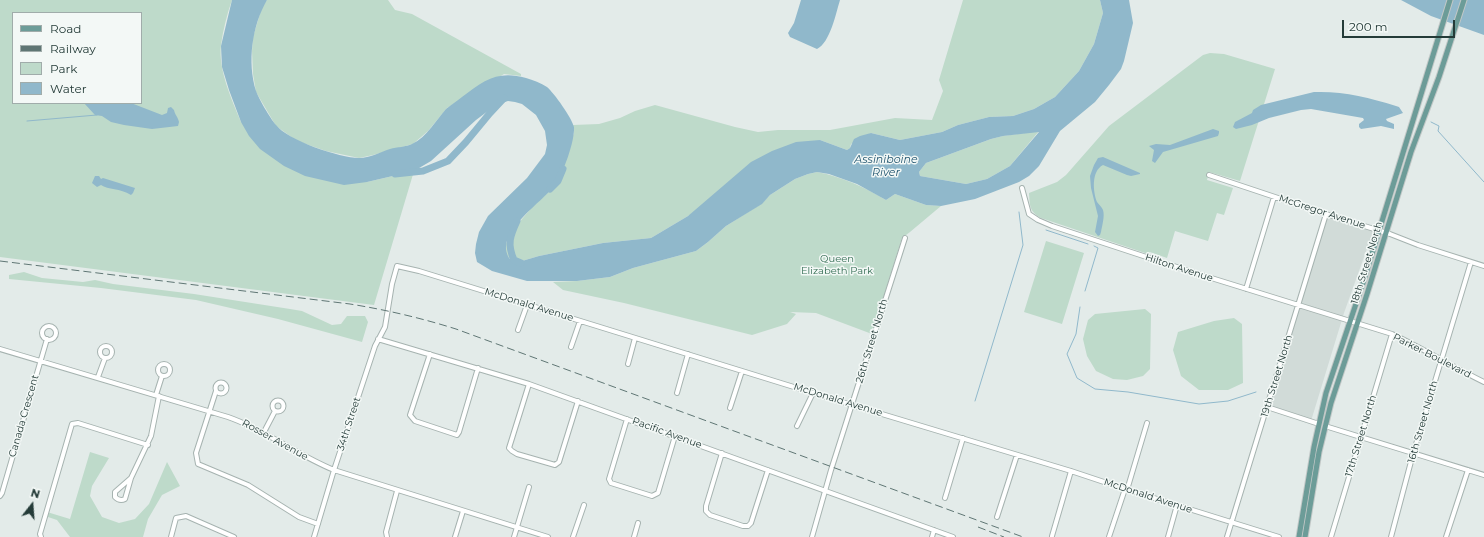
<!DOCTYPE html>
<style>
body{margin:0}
#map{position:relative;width:1484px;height:537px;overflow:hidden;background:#e3ebe9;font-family:Montserrat,sans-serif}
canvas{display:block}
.legend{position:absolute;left:12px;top:12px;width:130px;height:92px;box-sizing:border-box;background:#f3f8f6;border:1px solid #a0acaa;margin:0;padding:5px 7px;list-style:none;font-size:12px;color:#243b38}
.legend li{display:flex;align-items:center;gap:8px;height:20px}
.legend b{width:20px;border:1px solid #a0acaa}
.north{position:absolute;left:12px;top:485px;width:40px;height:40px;-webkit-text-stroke:3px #f3f8f6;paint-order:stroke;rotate:17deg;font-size:11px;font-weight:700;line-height:16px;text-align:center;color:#243b38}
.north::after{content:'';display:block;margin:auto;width:14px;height:18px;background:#243b38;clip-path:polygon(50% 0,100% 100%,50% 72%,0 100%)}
.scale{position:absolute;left:1342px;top:20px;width:113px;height:18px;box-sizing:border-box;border:2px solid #243b38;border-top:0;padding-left:5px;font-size:12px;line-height:14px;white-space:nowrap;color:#243b38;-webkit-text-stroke:3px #f3f8f6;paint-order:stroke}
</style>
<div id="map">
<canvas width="1484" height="537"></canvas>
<ul class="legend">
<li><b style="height:5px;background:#6c9c98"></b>Road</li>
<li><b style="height:5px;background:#5f7674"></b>Railway</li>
<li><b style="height:11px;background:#bedaca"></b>Park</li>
<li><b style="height:11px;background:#90b8cb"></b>Water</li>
</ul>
<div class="north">N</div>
<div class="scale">200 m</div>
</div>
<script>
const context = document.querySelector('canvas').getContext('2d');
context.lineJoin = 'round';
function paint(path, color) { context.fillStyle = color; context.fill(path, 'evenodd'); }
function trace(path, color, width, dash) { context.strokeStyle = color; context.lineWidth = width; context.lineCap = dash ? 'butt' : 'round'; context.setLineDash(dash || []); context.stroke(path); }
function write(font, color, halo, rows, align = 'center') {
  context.font = font + ' Montserrat,sans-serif'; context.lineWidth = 3; context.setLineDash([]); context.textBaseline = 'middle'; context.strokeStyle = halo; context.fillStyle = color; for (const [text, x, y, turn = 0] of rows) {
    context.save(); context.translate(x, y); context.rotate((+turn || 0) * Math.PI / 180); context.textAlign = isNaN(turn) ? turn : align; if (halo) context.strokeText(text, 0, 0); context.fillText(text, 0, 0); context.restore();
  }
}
const built = new Path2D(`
 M1326,214l48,15 -30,84 -33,108 -44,-14z`);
const green = new Path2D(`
 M0,0h232c-5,14 -9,30 -11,45 -3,25 11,55 20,77l126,60 47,-11 -40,134 -374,-48zM13,13h128v90h-128z
 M267,0h121l7,10 17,4 109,60v2l-17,-2 -57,34 -19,23 -15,13 -40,11 -14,3 -33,-7 -29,-10 -21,-15 -20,-34 -3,-18 -1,-23 1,-14 9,-30z
 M963,0h137l3,13 -9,31 -15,27 -24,26 -21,12 -21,7 -24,1 -31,8 -16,7 -42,8 -29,-7 -20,11 -1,4 -3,2 -27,-10 -132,76 -37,22 -48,5 -64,13 -17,5 -12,-2 -5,-6v-7l6,-14 22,-26 21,-19 20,-54 -1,-8 26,-1 21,-6 15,-7 20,-6 80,22 23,5 20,-2h52l65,-12 37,2 11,-29 -4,-11z
 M1210,53l14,1 51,15 -35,112 -31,-9 -2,8 26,8 -9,27 -7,-2 -9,28 -33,-10 -8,27 -17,-6 -2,2 -107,-36c-12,-7 -11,-12 -12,-25l28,-11 9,-7 43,-49 94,-71z
 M1039,131l-29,35 -23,13 -21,5 -46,-8 -1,-4 7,-9 65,-24 12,-3z
 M817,172c26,5 47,15 69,28l9,-6 31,11 15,1 -31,26 -8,6 -30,96 -56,-21 -26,-1 6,2 -9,10 -35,11 -128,-32 -61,-13 -10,-8 24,-1 33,-4 23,-9 63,-17 12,-9 18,-16 35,-22 9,-9 25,-16 13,-5z
 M1046,241l38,12 -22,71 -38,-12z
 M24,272l18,6 41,4 12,-2 18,4 81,10 96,15 12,2 30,14 9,-1 6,-8h18l3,6 -6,20 -84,-23 -82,-19 -95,-12 -92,-9v-4z
 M1145,309l6,5 -1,55 -7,7 -16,4 -14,-1 -17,-8 -9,-15 -4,-17 5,-19 7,-6z
 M1234,318l8,6 1,59 -15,7h-29l-18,-14 -8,-26 5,-18 36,-11z
 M90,452l19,6 -17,28 -2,10 12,21 17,6 16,-4 14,-15 18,-42 13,24 -18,9 -14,24 -5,18h-73l-13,-17 -12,-4 2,-4 23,7z`);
const water = new Path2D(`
 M232,0h35c-15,26 -20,62 -11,91 3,8 14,27 20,34 11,15 64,33 83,33 11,0 21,-6 31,-9 7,-2 16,-2 22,-5 15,-7 24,-24 34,-35 5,-4 11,-8 16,-12 22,-17 36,-27 64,-19 7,2 15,5 21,9 7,6 25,31 27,40 1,14 -11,47 -19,58 -13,18 -63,49 -45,74l12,2 17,-5 64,-13 48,-5 37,-22 63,-54 21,-11 24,-9 24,-2 27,10 3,-2 4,-9 6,-3 11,-3 29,7 42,-8 16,-7 31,-8 24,-1 21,-7 21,-12 24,-26 15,-27 9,-31 -3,-13h29l4,23 -9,38 -3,8 -12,16 -14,17 -35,29 -21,35 -10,10 -10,6 -44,17 -34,7 -15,-1 -31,-11 -9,6 -29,-16 -28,-10 -12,-2 -9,2 -13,5 -25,16 -8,9 -36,22 -18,16 -12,9 -63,17 -23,9 -33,4h-50l-35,-10 -15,-9 -2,-9 1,-9 3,-12 9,-16 39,-38 18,-24 2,-9 -2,-14 -9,-16 -14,-11 -7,-2 -7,-1 -12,4 -20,15 -45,41 -17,10 -47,11 -23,3 -39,-9 -21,-10 -24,-17 -11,-13 -8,-14 -12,-32 -7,-23 -1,-21zM1039,132l-29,34 -23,13 -21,5 -46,-8 -1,-4 7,-9 65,-24 12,-3z
 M801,0h39c-4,13 -10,43 -23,49l-27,-12 -2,-4 6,-10z
 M1401,0h83v35l-53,-19z
 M1314,92c29,-1 54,5 82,14l3,1 4,6 -17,6 1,2 7,3v5l-13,-3 -20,3 -2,-2v-3l5,-4 -1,-2 -52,-9 -10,1 -32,8 -17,7 -16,4 -3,-2 2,-5 17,-9 1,-3 8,-5z
 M84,103h47l31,12 5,-2 1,-5 3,-1 3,3c1,5 4,7 5,12l-1,4 -26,3 -28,-4 -13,-3 -9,-6 -7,-1z
 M1213,129l6,2v2l-1,3 -55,16 -8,11 -3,-2 2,-11 -5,-4 7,-2 14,1z
 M1103,157l37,16v1l-9,2 -4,-1 -24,-10c-12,6 -10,27 -6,37 2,3 5,5 6,8 2,6 -1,16 -2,22l-1,3 -2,1 -3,-4 3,-16 -7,-28 -1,-12 4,-11 4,-7z
 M95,176h4l2,3 2,-1 32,10 -2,5 -2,2c-11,-7 -23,-5 -30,-10l-4,2 -5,-4z`);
const stream = new Path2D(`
 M27,121l70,-6
 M1431,122l8,4 -1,5 46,51
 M1046,230l42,14
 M1085,291l13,-43 -4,-2
 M1080,307l-4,27 -9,20 10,24 18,11 33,3 71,12 29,-3 28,-9
 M975,401l48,-156 -4,-33`);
const river = new Path2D(`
 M395,174l28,-3 25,-10 18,-19 24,-29 14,-15
 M550,189l8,-8 5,-12
 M517,221c-7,15 -10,23 -3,39l7,3`);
const minor = new Path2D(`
 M1209,175l117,39 64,20 28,11 66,21
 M1022,188l7,26 9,6 14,6 140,46 200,62c32,15 61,33 92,48
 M1246,289l28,-92
 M42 333a7 7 0 1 1 14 0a7 7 0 1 1-14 0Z
 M518,330l9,-25
 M378,339l151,45 424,153
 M100 352a6 6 0 1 1 12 0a6 6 0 1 1-12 0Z
 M571,347l9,-26
 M0,349l228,68c38,13 69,38 106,53l214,67
 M430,354l-20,61 5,6 42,14 2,-3 19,-64
 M158 370a6 6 0 1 1 12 0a6 6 0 1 1-12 0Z
 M628,364l7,-26
 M98,377l7,-19
 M215.5 388a5.5 5.5 0 1 1 11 0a5.5 5.5 0 1 1-11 0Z
 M529,384l-20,64 3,3 5,3 38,11 4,-3 19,-61
 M216,391l-20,62 2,11 50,21 51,32 19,7
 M677,393l11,-39
 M156,395l6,-19
 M272.5 406a5.5 5.5 0 1 1 11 0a5.5 5.5 0 1 1-11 0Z
 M1267,407l52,17
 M730,408l12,-37
 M627,419l-18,60 2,4 41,13 6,-3 17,-57
 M797,426l16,-33
 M1325,426l159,49
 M264,432l11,-21
 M722,453l-16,53v5l4,4 33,11h5l3,-3 17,-53
 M131,478l-16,14v5c3,3 6,4 10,2l6,-21 20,-42 8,-40
 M1127,490l20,-67
 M0,496l2,-3 45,-154
 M945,498l18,-60
 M997,517l20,-62
 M1052,536l19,-65
 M41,537l-1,-3 32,-110 6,-1 70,22
 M171,537l5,-19 10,-2 48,21
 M314,537l20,-67 41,-124 10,-19 7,-43 5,-18 22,5 433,134 219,66 54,18 154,48
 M387,537l-1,-5 11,-41
 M455,537l8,-26
 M514,537l15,-50
 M573,537l11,-32
 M634,537l4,-14
 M812,537l19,-67 74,-232
 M932,537l2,-7
 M1109,537l16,-48
 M1168,537l9,-32
 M1227,537l99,-323
 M1331,537l61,-203
 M1391,537l22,-83 58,-192
 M1446,537l22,-67`);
const major = new Path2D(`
 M1299,537l15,-90 12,-54 37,-110 87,-283
 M1305,537l14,-85 12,-49 36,-109 44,-142 28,-75 25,-77`);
const rail = new Path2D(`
 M0,261l350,43c37,6 71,14 106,25l567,208
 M978,527l26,10`);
const streetNames = [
 ["McGregor Avenue",1322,212,18],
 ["18th Street North",1367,263,-73],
 ["Hilton Avenue",1179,268,18],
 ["McDonald Avenue",529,305,17],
 ["26th Street North",872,341,-73],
 ["Parker Boulevard",1432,356,27],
 ["19th Street North",1277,376,-73],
 ["McDonald Avenue",838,400,17],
 ["Canada Crescent",24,416,-74],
 ["16th Street North",1423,422,-74],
 ["34th Street",349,424,-72],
 ["Pacific Avenue",667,433,20],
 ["17th Street North",1361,436,-73],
 ["Rosser Avenue",275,440,29],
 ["McDonald Avenue",1148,496,18]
];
const parkNames = [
 ["Queen",837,259],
 ["Elizabeth Park",837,271]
];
const waterNames = [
 ["Assiniboine",886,160],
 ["River",886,173]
];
paint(built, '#d1dbd8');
paint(green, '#bedaca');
paint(water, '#90b8cb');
trace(stream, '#90b8cb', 1);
trace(river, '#90b8cb', 7);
trace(minor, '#a6b3b0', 6);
trace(major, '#c2c8c7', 7);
trace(minor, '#fff', 4);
trace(major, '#6c9c98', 5);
trace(rail, '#5f7674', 1, [8, 4]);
write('10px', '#243b38', '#f3f8f6', streetNames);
write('10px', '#336d53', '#f3f8f6', parkNames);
write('italic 11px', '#245771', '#f3f8f6', waterNames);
</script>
